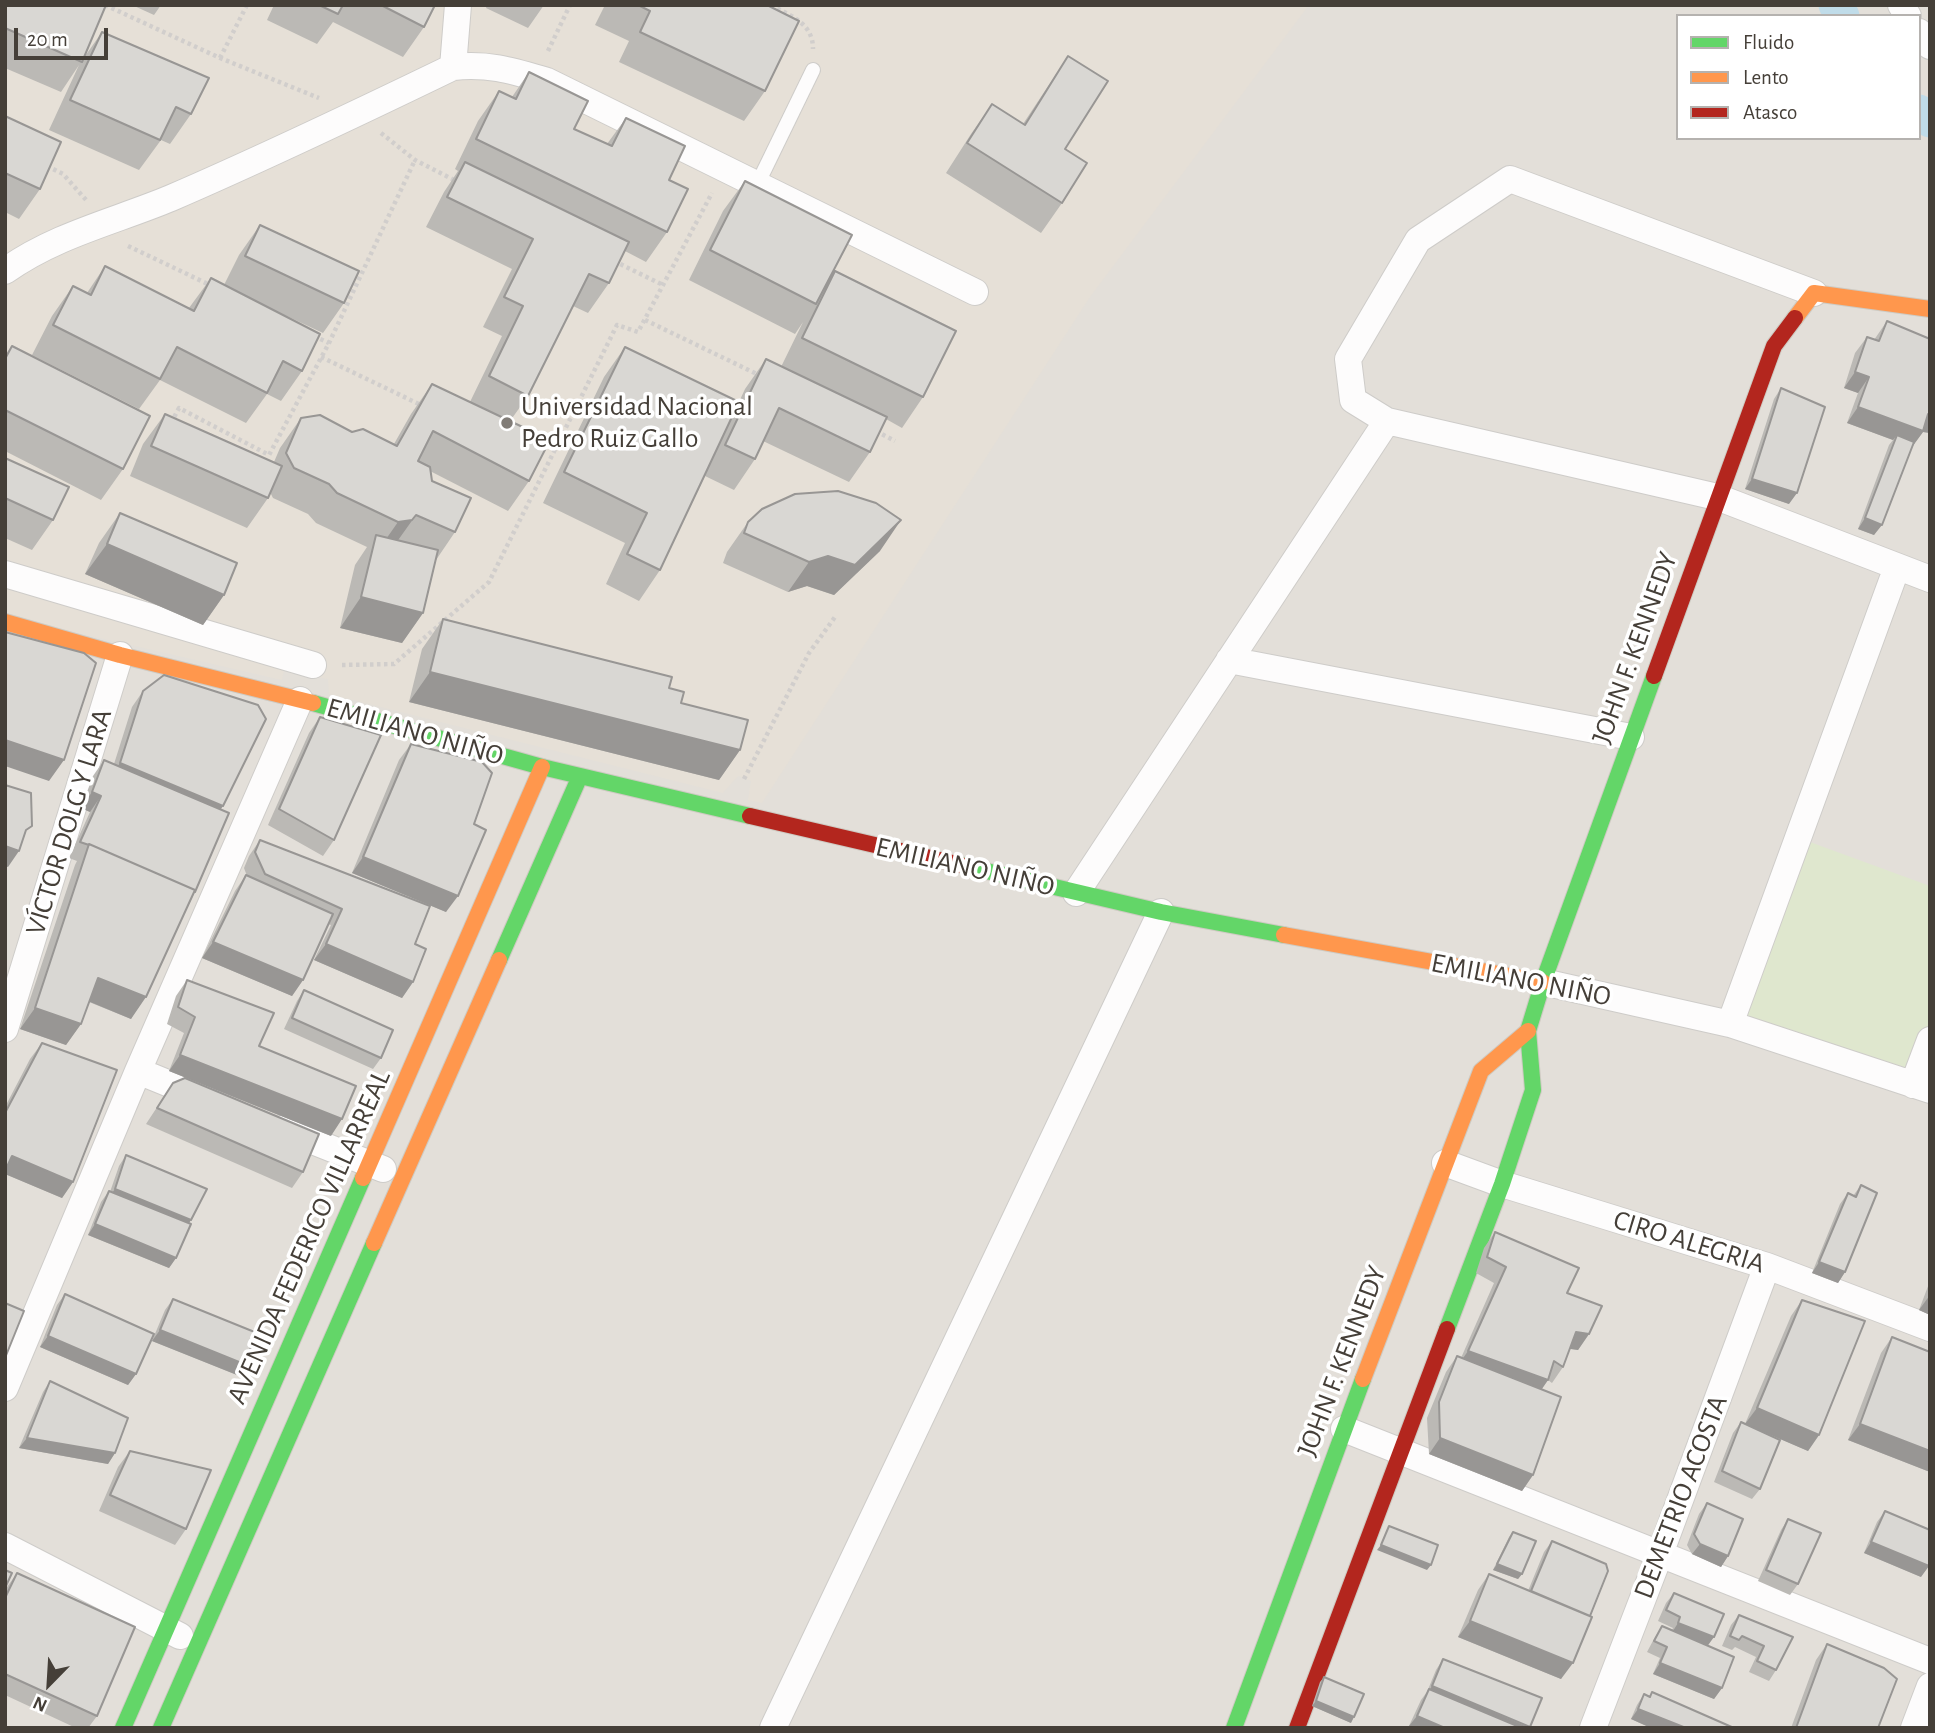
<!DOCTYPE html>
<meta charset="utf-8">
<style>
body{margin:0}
#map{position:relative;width:1935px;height:1733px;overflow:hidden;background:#f0eeeb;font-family:"Alegreya Sans",sans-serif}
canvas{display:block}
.frame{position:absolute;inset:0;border:7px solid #453f38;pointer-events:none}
.legend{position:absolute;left:1676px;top:14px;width:245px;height:126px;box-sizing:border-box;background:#fff;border:2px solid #b5b2af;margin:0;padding:9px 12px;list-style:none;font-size:21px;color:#453f38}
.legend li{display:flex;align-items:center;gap:14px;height:35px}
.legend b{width:35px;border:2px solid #b5b2af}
.north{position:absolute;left:14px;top:1649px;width:70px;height:70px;-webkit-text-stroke:5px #fff;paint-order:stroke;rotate:204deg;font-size:19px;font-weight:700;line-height:28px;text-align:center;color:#453f38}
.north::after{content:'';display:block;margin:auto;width:24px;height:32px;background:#453f38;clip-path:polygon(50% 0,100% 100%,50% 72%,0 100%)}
.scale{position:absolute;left:14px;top:28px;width:94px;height:32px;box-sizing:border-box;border:4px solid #453f38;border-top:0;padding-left:9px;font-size:21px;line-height:24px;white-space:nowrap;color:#453f38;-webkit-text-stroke:5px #fff;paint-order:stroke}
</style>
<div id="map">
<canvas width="1935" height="1733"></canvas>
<div class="frame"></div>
<ul class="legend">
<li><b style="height:9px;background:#63d668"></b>Fluido</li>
<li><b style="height:9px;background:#ff974d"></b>Lento</li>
<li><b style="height:9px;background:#b3261e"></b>Atasco</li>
</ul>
<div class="north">N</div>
<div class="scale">20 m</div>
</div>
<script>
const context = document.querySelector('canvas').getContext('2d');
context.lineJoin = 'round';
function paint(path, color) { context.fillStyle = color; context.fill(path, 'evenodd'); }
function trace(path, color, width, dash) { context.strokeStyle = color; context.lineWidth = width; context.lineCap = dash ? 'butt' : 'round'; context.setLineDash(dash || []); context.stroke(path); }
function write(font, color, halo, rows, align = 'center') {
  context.font = font + ' "Alegreya Sans",sans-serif'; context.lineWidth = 7; context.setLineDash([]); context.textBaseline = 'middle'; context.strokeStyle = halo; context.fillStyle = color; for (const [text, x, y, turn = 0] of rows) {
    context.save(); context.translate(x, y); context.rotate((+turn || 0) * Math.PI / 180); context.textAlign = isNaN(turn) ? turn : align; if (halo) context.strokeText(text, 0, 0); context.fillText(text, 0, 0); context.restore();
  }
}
const residential = new Path2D(`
 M5,5h1925v1723h-1925zM1678,16h241v122h-241z`);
const education = new Path2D(`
 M5,5h1304l-219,292 -328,506 -14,-3 3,-19 -13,-5 -15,17 -394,-99 -1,-15 -44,-9 -2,10 -277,-64z`);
const green = new Path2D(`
 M1799,838l131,48v154l-17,45 -183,-61z`);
const canal = new Path2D(`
 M1835,5l8,11
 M1919,111l11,10`);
const path = new Path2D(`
 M105,5l115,53 99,40
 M771,5c20,11 42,18 42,44
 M548,51l22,-46
 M220,58l27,-53
 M381,133l34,27 41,21
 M47,166l16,8 24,27
 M128,246l84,40
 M614,261l49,24
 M645,320l116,56
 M314,336l15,7
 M321,357l100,48
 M171,423l8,-15 90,47 60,-112 86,-183
 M876,431l19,10
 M342,665l52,-1 95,-82 128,-257 21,7 74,-139
 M744,779l65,-126 26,-36`);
const lane = new Path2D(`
 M758,183l55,-113`);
const street = new Path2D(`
 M1901,5l7,11
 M1919,32l11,14
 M453,67c36,-4 60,4 94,14l428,211
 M5,271c50,-36 111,-50 166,-73 95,-41 189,-86 282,-131l5,-62
 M1387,421l-34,-21 -5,-41 70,-119 92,-61 304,114
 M5,574l308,91
 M1229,660l402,77
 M1076,893l311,-472 330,76 213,82
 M1543,982l187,42 200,66
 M1730,1024l167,-457
 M5,1029l115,-374
 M138,1071l66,27
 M1913,1085l17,-45
 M282,1129l101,40
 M1445,1163l57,21 265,82 163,62
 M5,1388l133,-317 162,-371
 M1344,1429l586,232
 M5,1546l175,90
 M773,1728l388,-816
 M1593,1728l67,-174 107,-288
 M1914,1728l16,-42`);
const fast = new Path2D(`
 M313,703l229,64 208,49
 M961,865l200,47 123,23
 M499,960l81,-184
 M1447,1329l55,-145 31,-94 -5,-59 15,-49 111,-306
 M123,1728l240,-550
 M161,1728l213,-485
 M1234,1728l129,-349`);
const slow = new Path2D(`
 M1795,318l19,-25 116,16
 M5,622l115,33 193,48
 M1284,935l259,47
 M363,1178l179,-411
 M374,1243l125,-283
 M1363,1379l118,-308 47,-40`);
const jam = new Path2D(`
 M1654,676l120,-330 21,-28
 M750,816l211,49
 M1297,1728l150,-399`);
const wall = new Path2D(`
 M5,5l78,54 19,-27 89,82 -21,30 -9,-4 -22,30 -90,-40 30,-65 -18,27 -56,-24z
 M132,5h29l-7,10z
 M274,5h161l-11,22 -21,30 -70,-35 -16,22 -50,-24z
 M487,5h57l-16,23 -42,-20z
 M605,5h162l-2,86 -21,30 -125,-59 10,-21 -34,-16z
 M1068,56l-3,93 -3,54 -21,30 -95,-60 25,-39 21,-30 31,20z
 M529,72l45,57 33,15 19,-26 43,62 -2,52 -21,30 -21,-11 -16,32 -21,30 -15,-7 -45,90 -18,25 19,60 -21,30 -78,-40 2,10 23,51 -19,28 -13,53 -21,30 -62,-15 15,-63 12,-18 -51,-24 -8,-9 -35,-16 -3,-6 -2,6 -21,30 -117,-52 13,-32 22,-30 109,48 6,-14 21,-30 93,26 17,-30 21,-30 38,18 32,-66 -19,-9 29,-58 -86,-42 18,-35 14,-21 -3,-2 23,-48 21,-30 13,6z
 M5,116l35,73 -21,30 -14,-7z
 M745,181l83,100 7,-10 88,126 -21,31 -16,-9 -16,33 -21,30 -86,-41 -8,18 -21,31 -29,-14 -45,94 -21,31 -33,-17 19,-41 -82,-40 61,-126 21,-30 114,55 6,-13 21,-30 15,8 22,-45 -8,12 -106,-54 34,-69z
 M260,225l84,78 -21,30 -64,-30 43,68 -21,30 -14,-7 -21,29 -86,-43 -21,29 -107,-54 20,-39 21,-30 14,7 18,-27 84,42 22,-30 13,7 15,-30z
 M1887,321l43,18v94l-7,-1 -11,15 -38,88 -16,-6 31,-84 4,-5 -46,-17 11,-30 -14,-5 11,-35 12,-16 7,3z
 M12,346l111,123 -22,31 -96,-49v-96z
 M1781,388l8,116 -44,-15 29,-90z
 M5,458l48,62 -21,30 -27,-12z
 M120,513l104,82 -21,30 -118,-51 14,-31z
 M748,522l132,29 -46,44 -27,-9 -19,6 -65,-29 4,-11z
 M443,619l226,69 12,15 59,47 -21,30 -310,-78 13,-53z
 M143,691l78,119 -26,82 -64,127 -42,-17 -8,22 -15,21 -46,-16 55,-164 2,-4 -8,-3 21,-46 -9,-4 12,-32 11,-16 10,4 18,-57z
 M320,717l14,123 -11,16 -55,-31 41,-92z
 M411,744l63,80 -28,88 -94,-39 47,-113z
 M260,840l155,104 -2,38 -11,16 -88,-38 17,-35 -3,-1 -25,56 -11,16 -90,-38 33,-67 11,-16 1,1 -3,-8 5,-12z
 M187,980l144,156 -162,-65 15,-38 -17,-9 9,-28z
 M304,990l77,68 -8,11 -89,-40 13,-28z
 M42,1043l31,139 -11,16 -57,-24v-67l25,-48z
 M173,1083l130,89 -11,16 -146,-64z
 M126,1155l63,68 -13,35 -7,10 -81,-33 13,-33 8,-11 1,1 9,-26z
 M1861,1185l-16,87 -7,11 -26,-10 28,-69 8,-11 5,3z
 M1495,1232l72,61 22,41 -11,16 -8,-1 -7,18 -11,16 -4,-3 -7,10 -8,85 -11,16 -93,-37 -2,-36 19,-46 11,-16 4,2 33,-75 -18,-10 8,-25z
 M1930,1281v34l-11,-5z
 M65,1294l71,80 -8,11 -88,-38 17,-42z
 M173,1299l64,76 -85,-34 13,-31z
 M1802,1300l17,135 -11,16 -48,-21v59l-8,10 -38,-17 19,-49 8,-11 4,2 46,-108z
 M1892,1337l38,15v120l-82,-32 33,-87z
 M50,1381l65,72 -7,11 -89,-16 24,-56z
 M130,1451l56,78 -11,16 -76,-34 19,-44z
 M1707,1503l21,53 -7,11 -29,-13 -5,-9 12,-31z
 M1885,1511l36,66 -57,-24 13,-31z
 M1788,1519l10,65 -8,11 -32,-14 23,-51z
 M1513,1532l9,42 -4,5 -25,-9 16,-33z
 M1552,1541l38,75 -29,63 -103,-42 20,-47 11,-16 39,17 16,-39z
 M17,1573l80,143 -9,12h-12l-71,-33v-105z
 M1674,1593l34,53 14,42 -8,11 -61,-25 7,-16 -13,-6 8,-15 7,-11 10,4 1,-2 -15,-7 8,-18z
 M1739,1615l54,22 -17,33 -7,11 -20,-9 7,-15 -21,-10 -3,3 -10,-4 9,-21z
 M1827,1644l51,84h-87l25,-68z
 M1443,1659l87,69h-117l-4,-2 12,-26 6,-8 9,-22z
 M1324,1677l27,46 -39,-17 8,-24z
 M1652,1692l82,36h-83l-20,-9 6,-14 7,-11 5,2z`);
const shadedWall = new Path2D(`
 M1855,372l14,5 -11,16 -14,-5z
 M1858,407l72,7v19l-7,-1 -11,15 -15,-12 -4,5 -46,-17z
 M1752,479l45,14 -8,11 -44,-15z
 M416,515l-25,35 -14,2 21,-30z
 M1865,518l17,7 -8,10 -16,-6z
 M901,520l-21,31 -46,44 -27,-9 -19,6 21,-30z
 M107,544l117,51 -21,30 -118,-51z
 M361,597l62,16 -21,30 -62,-15z
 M430,672l310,78 -21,30 -310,-78z
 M5,740l59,20 -15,21 -44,-15z
 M120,763l103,43 -11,16 -103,-43z
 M92,792l9,4 -11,16 -9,-4z
 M5,846l14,5 -11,16 -3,-1z
 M363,857l95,39 -12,16 -94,-39z
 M213,942l90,38 -11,16 -90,-38z
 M326,944l87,38 -11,16 -88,-38z
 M98,978l48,19 -15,22 -48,-20z
 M35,1008l46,16 -15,21 -46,-16z
 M180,1055l162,64 -11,17 -162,-65z
 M12,1156l61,26 -11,16 -57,-24v-8z
 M115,1189l76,31 -7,11 -77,-31z
 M95,1224l81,34 -7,10 -81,-33z
 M1819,1262l26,10 -7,11 -26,-10z
 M1930,1295v20l-11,-5z
 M160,1330l84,34 -7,11 -85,-34z
 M1576,1332l13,2 -11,16 -13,-2z
 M48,1336l88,38 -8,11 -88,-38z
 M1468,1351l80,29 -11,16 -80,-29z
 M1757,1408l62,27 -11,16 -63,-27z
 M1860,1424l70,27v21l-82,-32z
 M27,1438l88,15 -7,11 -89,-16z
 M1440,1438l93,37 -11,16 -93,-37z
 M1871,1542l58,24 -8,11 -57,-24z
 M1700,1544l28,12 -7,11 -29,-13z
 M1381,1545l50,20 -4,5 -50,-20z
 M1497,1564l25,10 -4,5 -25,-9z
 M1470,1621l103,42 -12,16 -103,-42z
 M1678,1623l36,14 -8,11 -35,-14z
 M1660,1663l62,25 -8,11 -61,-25z
 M1432,1686l98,42h-32l-73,-31z
 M1316,1701l38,16 -3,6 -39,-17z
 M1638,1709l48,19h-35l-20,-9z
 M1417,1716l28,12h-32l-4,-2z`);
const building = new Path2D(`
 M5,5h101l-24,57 -77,-34z
 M319,5h24l-5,9z
 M381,5h54l-11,22z
 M638,5h129l32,16 -34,70 -125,-59 10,-21z
 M102,32l107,46 -18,36 -15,-7 -16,33 -90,-40z
 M1068,56l40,25 -43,68 22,14 -25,40 -95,-60 25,-39 33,21z
 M529,72l59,29 -14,28 38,17 14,-28 59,28 -16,34 19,9 -21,43 -191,-93 23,-48 17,8z
 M5,116l56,26 -21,47 -35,-16z
 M465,162l164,80 -20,41 -20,-9 -61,122 -39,-20 34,-70 -19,-9 29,-58 -86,-42z
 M745,181l107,54 -36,69 -106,-54z
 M260,225l99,46 -15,32 -99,-47z
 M105,266l89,45 17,-33 109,56 -18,37 -19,-10 -16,32 -90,-46 -17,32 -107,-54 20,-39 18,9z
 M835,271l121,60 -33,66 -121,-59z
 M1887,321l43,18v75h-2l-5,17 -65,-24 11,-30 -14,-5 12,-35 12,4z
 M12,346l138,70 -27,53 -118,-59v-51z
 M625,347l114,55 -79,168 -33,-16 20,-41 -83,-41z
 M766,359l121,58 -17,35 -91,-44 -24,51 -30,-14z
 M432,384l118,56 -21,41 -96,-50 -15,30 12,6 2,14 39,17 -16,34 -39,-17 -4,5 -14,2 -61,-29 -8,-9 -35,-16 -8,-15 15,-35 19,-3 32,17 11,-3 34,17z
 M1781,388l44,19 -28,86 -45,-14z
 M165,414l117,52 -14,32 -117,-52z
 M1897,435l17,7 -32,83 -17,-7z
 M5,458l64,29 -16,33 -48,-22z
 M838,491l38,12 25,17 -46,45 -27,-9 -19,6 -65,-29 4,-11 14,-13 33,-15z
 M120,513l117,50 -13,32 -117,-51z
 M376,535l62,15 -15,63 -62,-16z
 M443,619l229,58 -3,11 15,4 -3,11 67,17 -8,30 -310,-78z
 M5,632l79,21 12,10 -32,97 -59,-20z
 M164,675l94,30 8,14 -43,87 -103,-43 23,-72z
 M320,717l61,18 -47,105 -55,-31z
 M411,744l71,18 10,11 -18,51 12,6 -28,66 -95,-39z
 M104,760l125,53 -34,79v-2l-106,-46v1l-9,-3 21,-46 -9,-4z
 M5,785l26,8 1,33 -6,4 -7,21 -14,-5z
 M260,840l170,66 -15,38 11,5 -13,33 -87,-38 16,-35 -77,-35 -10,-22z
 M89,844l106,46 -49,107 -48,-19 -17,46 -46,-16z
 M246,875l87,39 -30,66 -90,-38z
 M187,980l87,33 -15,33 97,40 -14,33 -162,-64 15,-38 -17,-10z
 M304,990l89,40 -12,28 -89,-40z
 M42,1043l75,27 -44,112 -61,-26 -7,15v-58z
 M185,1078l134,56 -16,38 -146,-64 16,-25z
 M126,1155l81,34 -16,31 -76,-31z
 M1861,1185l16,8 -32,79 -26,-10 29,-69 8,4z
 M109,1191l82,33 -15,34 -81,-34z
 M1495,1232l84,36 -12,25 35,13 -13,28 -13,-2 -13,35 -9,-6 -6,19 -80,-29 38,-84 -19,-10z
 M65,1294l89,40 -18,40 -88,-38z
 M173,1299l84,34 -13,31 -84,-34z
 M1802,1300l63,21 -46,114 -62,-27z
 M5,1303l19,8 -19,47z
 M1892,1337l38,15v99l-70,-27z
 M1457,1356l104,41 -28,78 -93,-37 -1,-36z
 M50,1381l78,37 -13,35 -88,-15z
 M1741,1422l39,18 -20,49 -38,-18z
 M130,1451l81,19 -25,59 -76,-34z
 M1707,1503l36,16 -15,37 -28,-12 -6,-10z
 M1885,1511l45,19v33l-1,3 -58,-24z
 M1788,1519l33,14 -23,51 -32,-14z
 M1389,1526l49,19 -7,20 -50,-20z
 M1513,1532l23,9 -14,33 -25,-10z
 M1552,1541l54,23 2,7 -18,45 -59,-25z
 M5,1570l7,3 -7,15z
 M17,1573l118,54 -38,89 -92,-42v-76z
 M1489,1574l103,43 -19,46 -103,-42z
 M1674,1593l50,21 -10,23 -36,-14 2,-6 -14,-7z
 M1739,1615l54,22 -17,33 -19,-9 7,-15 -22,-10 -3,4 -9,-4z
 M1662,1626l72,31 -12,31 -62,-25 7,-16 -13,-6z
 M1827,1644l57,24 13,11 -19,49h-82z
 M1443,1659l99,39 -12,29 -98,-41z
 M1324,1677l40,17 -10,23 -38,-16z
 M1429,1689l93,39h-77l-28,-12z
 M1652,1692l82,36h-48l-48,-19 6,-15 6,3z`);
const markers = [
 [507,423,7,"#817c77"]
];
const poiNames = [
 ["Universidad Nacional",521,407],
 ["Pedro Ruiz Gallo",521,439]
];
const streetNames = [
 ["JOHN F. KENNEDY",1635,648,-70],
 ["EMILIANO NIÑO",415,732,16],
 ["VÍCTOR DOLG Y LARA",69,822,-73],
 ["EMILIANO NIÑO",965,867,13],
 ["EMILIANO NIÑO",1521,980,11],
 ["AVENIDA FEDERICO VILLARREAL",309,1237,-66],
 ["CIRO ALEGRIA",1689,1242,17],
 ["JOHN F. KENNEDY",1342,1361,-69],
 ["DEMETRIO ACOSTA",1681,1497,-69]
];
paint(residential, '#e3dfd9');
paint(education, '#e6e0d7');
paint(green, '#dfe7ce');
trace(canal, '#c0dce9', 33);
trace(lane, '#ceccc9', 16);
trace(street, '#ceccc9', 28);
trace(fast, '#cecac2', 18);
trace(slow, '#cecac2', 18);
trace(jam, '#cecac2', 18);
trace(path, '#d1cecc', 4.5, [3.5, 3.5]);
trace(lane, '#fdfcfc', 14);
trace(street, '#fdfcfc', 26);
trace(fast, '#63d668', 16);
trace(slow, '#ff974d', 16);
trace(jam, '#b3261e', 16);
paint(wall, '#bbb9b5');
paint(shadedWall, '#989694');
paint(building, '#d9d7d3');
trace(building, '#989694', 2);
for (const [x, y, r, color] of markers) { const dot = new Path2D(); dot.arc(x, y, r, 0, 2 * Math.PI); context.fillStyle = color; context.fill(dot); trace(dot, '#fff', 2.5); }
write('28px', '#453f38', '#fff', poiNames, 'left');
write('28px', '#453f38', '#fff', streetNames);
</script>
